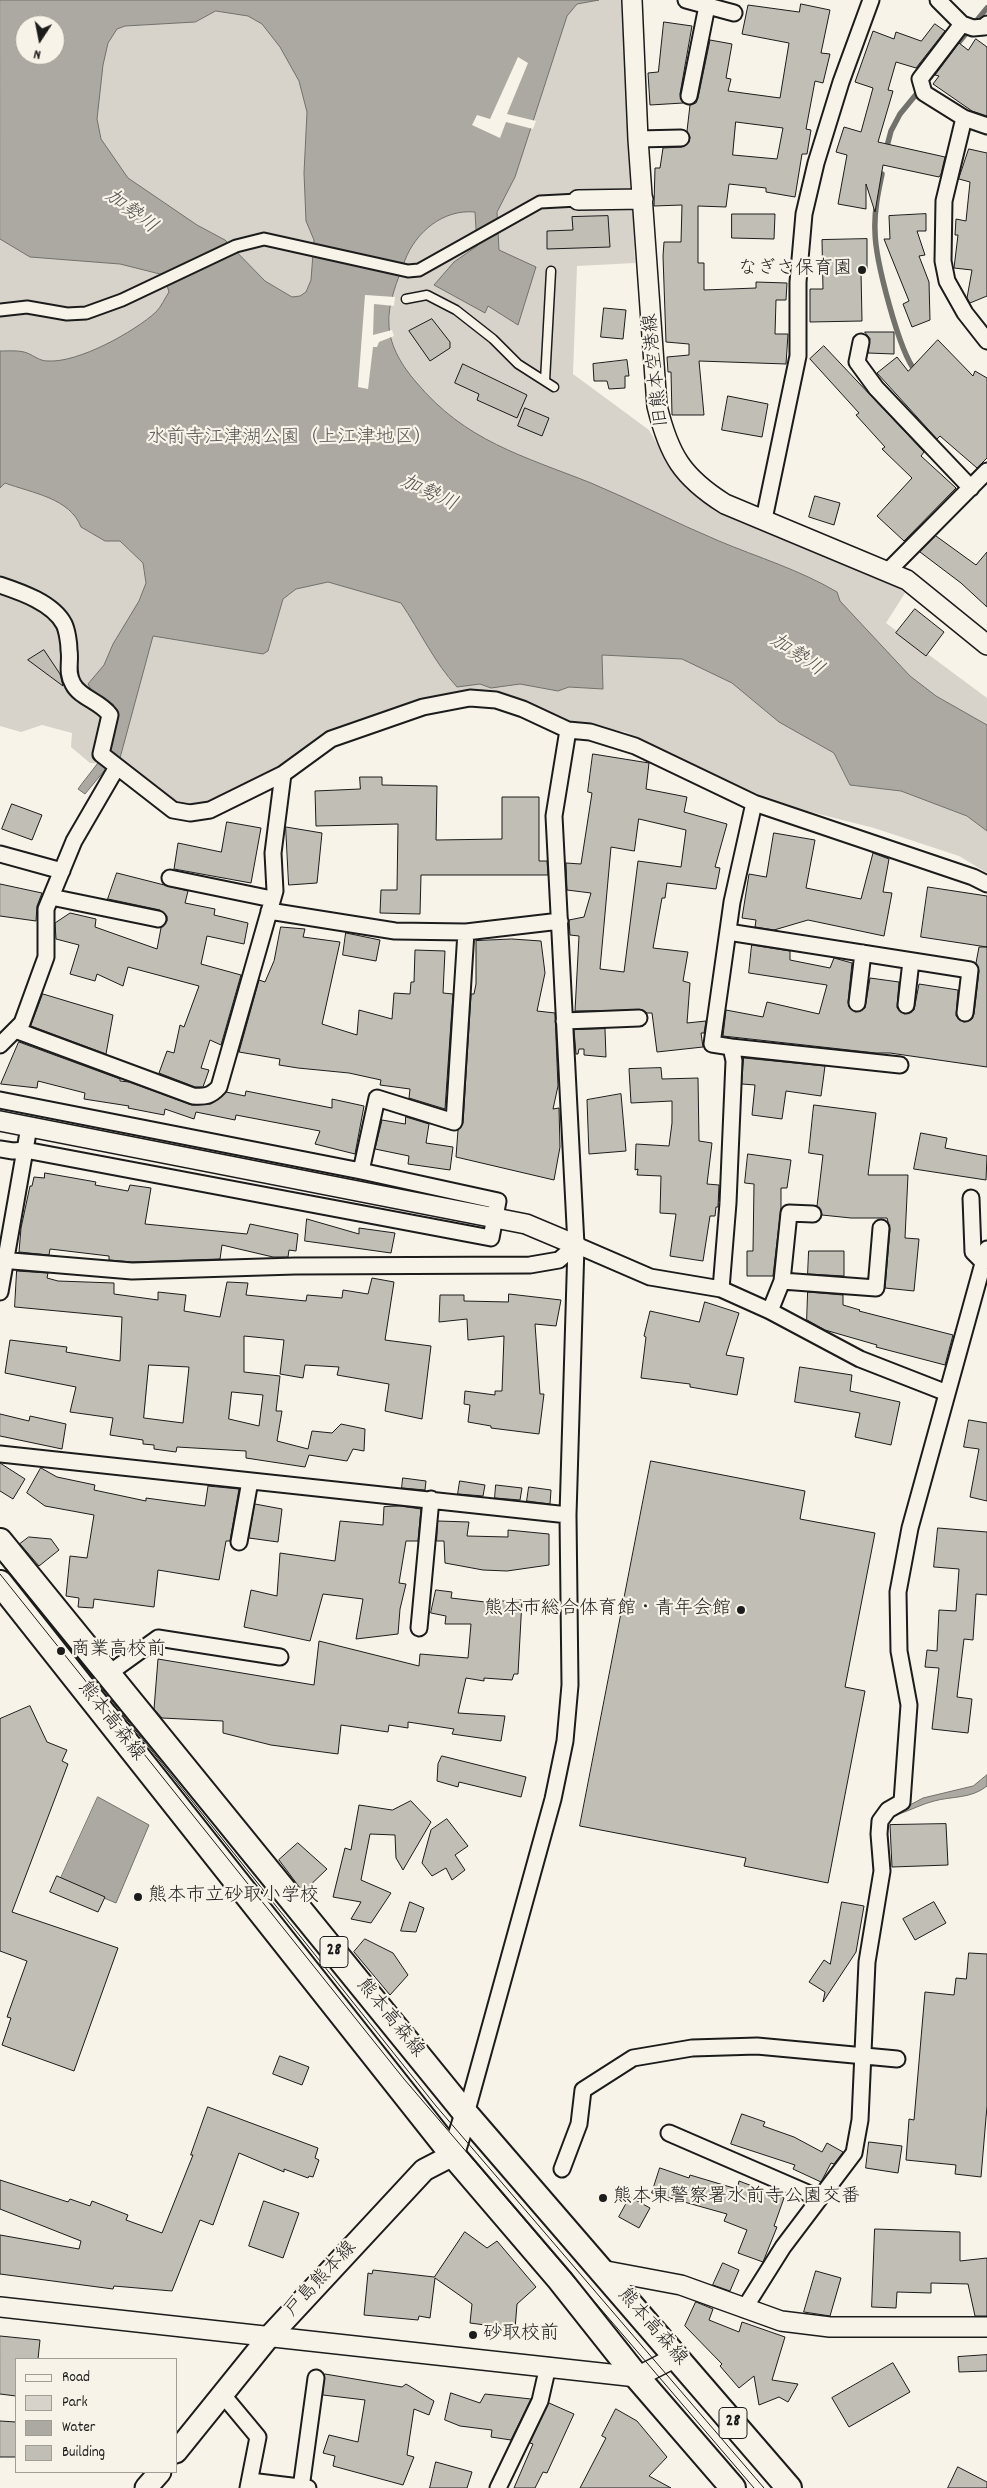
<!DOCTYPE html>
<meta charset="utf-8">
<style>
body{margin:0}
#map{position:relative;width:987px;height:2488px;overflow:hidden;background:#f7f3e8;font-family:Dekko,sans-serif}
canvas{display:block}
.legend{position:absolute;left:15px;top:2358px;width:162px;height:115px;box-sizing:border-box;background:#f7f3e8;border:1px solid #9f9d96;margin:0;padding:6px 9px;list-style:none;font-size:15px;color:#1c1c1c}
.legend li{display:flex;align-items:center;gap:10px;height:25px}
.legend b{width:25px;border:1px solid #9f9d96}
.north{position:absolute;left:15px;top:15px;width:50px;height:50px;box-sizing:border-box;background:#f7f3e8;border:1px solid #9f9d96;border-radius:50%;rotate:191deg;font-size:14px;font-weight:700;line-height:20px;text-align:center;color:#1c1c1c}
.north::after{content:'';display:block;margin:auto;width:18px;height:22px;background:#1c1c1c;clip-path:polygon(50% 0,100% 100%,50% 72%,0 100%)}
</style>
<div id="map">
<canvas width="987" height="2488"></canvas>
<ul class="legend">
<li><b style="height:6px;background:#f7f3e8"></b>Road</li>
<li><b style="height:14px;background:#d7d3cb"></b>Park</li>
<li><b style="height:14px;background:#aca9a2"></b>Water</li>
<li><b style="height:14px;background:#c0beb5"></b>Building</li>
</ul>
<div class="north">N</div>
</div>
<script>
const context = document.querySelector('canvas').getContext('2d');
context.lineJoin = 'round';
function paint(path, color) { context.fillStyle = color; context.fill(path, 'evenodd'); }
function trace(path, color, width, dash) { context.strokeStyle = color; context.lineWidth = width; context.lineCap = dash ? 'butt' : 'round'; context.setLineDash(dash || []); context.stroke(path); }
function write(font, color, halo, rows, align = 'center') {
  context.font = font + ' Dekko,"Klee One",sans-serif'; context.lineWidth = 4.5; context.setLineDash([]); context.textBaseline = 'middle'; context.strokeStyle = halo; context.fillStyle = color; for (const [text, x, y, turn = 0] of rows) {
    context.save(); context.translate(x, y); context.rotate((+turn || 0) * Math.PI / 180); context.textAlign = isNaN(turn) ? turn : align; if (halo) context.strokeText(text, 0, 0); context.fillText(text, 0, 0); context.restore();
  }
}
const green = new Path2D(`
 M0,0h623l12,263 -58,3 -4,108 76,56 18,31 22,24 186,84 30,24 -19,30 101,75v175l-28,-17 -85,-28 -67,-17 -54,-19 -128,-60 -66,-12 -60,-28 -24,1 -138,38 -66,41 -69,34 -28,-1 -56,-41 -28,-1 -19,-16 1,-14 -30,-8 -21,7 -21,-6zM25,25h30v30h-30z`);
const water = new Path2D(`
 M0,0h599l-22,4 -10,12 -52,161 -18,35 2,38 37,17 -18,58 -30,-19 -3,7 -51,-28 20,-23 23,-16 -2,-34c-32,-3 -59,20 -70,48 -7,20 -18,43 -16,66 1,21 14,41 27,56 49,59 107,74 175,101 43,18 85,40 128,58 38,16 81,29 118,51l3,9 70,75 26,20 51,29v106l-20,-15 -66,-25 -51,-6 -16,-32 -55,-31 -47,-39 -50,-24 -80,-4 1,34 -34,-2 -11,4 -38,-7 -29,4 -11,-4 -23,3c-23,-25 -37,-56 -56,-84l-73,-21 -32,7 -13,10 -15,52 -5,3 -110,-18 -33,122 -16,13 -19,23 -7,-5c17,-24 48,-53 35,-85l-20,-11 -5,-9 16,-19 9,-21 26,-43 7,-18 -3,-20 -23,-22h-15l-24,-14c-11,-29 -49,-34 -76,-44l-5,5v-137c8,0 20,-1 27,2 8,3 12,8 21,8 30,2 86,-29 108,-49 5,-5 9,-14 13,-20l-5,-17 -44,-11 -90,-7 -30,-18zM216,11l32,5 14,8 18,23 19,34 8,31 -3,61 2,48 8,19 -3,40 -5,12 -6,4 -8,1 -27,-16 -40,-41 -28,-15 -69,-47 -27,-39 -4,-20 6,-54 5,-22 9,-14 8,-3 70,-4zM25,25h30v30h-30z
 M987,1775v11c-16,13 -35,10 -53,15 -12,3 -23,9 -35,13l-4,-1 28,-15 50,-12z
 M98,1797l51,28 -33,78 -56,-23z`);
const pier = new Path2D(`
 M518,57l10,6 -21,51 29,7 -3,8 -27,-7 -6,16 -28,-13 5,-10 13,4z
 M365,295l30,2 -1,9 -20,-2 -1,31 19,-5 2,6 -15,6 -2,5h-4l-5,42 -10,-2z`);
const stream = new Path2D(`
 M886,150l5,-19 9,-17 87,-106
 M882,174c-4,19 -8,38 -7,57 0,28 24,121 41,141`);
const building = new Path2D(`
 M801,4l29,6 -9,43 9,1 -7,29 -8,-2 -9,48 5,1 -4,24h-5l-7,43 -29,-5v-4l-37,-4 -3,23 -28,-1v57h6v27l52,-2v-6l31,1 -1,17h-10l-1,34h13l-2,30 -87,-3 5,54h-32l-1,-43h-3l-1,-15 22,-2v-11l-23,-2 -3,-86 1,-14h17l1,-37 -28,1 1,-38h5l3,-20 19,-1 7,-5 1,-5 -3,-6 3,-26 6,-2 2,-5 12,-58 22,4 -6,34 5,1 -3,12 52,7 9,-55 -47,-9 6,-29 51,7zM736,122l47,6 -6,31 -44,-4z
 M664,22l28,4 -12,68 3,9 -33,2 -2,-32 10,-1z
 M935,24l10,7 -29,37 -20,-6 -8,28 5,1 -15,51 67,15 -4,17 -2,3 -56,-12 -8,47 -9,-28v25l-28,-5 9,-49 -11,-3 8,-25 17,5 12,-44 -18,-6 18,-51 21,8 2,-7 25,9z
 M976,39l11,8v69l-15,-5 -39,-27 6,-8 -4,-1 24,-32 9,7z
 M969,149l18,4v143l-17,7 -3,-5 5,-28 -18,-2 4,-33h-3l1,-16 10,2 4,-39 -11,-3z
 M732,214h43l-1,25 -42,-1z
 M926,214v17h-9l8,24 -6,1 10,26 1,38 -18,7 -9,-23 6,-3 -25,-62h6l-1,-23z
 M608,216l2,31 -63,2v-18l26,-1 -1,-13z
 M867,239v32l-6,1 1,49 -52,1v-33h13l-1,-49z
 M604,308l22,2 -3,29 -22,-2z
 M432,319l18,23v6l-20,13 -21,-30z
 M865,332h29v22l-26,-1 2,-14z
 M938,340l35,36 2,-5 12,7v80l-10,10 -37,-32 -3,3 -60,-66 20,-16 11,14z
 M824,346l100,106 -3,4 35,32 -52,53 -27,-25 35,-38 -30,-29 3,-2 -29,-32 3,-2 -49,-54z
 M627,360l2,16h-4v12l-16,1 -2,-8h-13l-1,-17z
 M463,364l64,31 -10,23 -40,-18 2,-6 -24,-11z
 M728,396l40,8 -6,33 -40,-7z
 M525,408l24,10 -7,18 -24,-10z
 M815,496l25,7 -6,22 -25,-8z
 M936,536l40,29 11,-13v55l-26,-24 -41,-31z
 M915,609l29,23 -18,24 -30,-23z
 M44,650l16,24 3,12 -35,-26z
 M593,754l56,9 -3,26 41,8 -3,15 43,12 -12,43 5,1 -4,21 -49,-6 -2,15h-3l-9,50 35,4 -5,29 7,2 -3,40 19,-2 -2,12h-3l2,14 -46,5 -5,-39h-5l-4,-3 -68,1 4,-75 -9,-1 -1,-15 15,-3 7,-24 -24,-3 -1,-27 15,1 11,-71 -4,-1zM639,819l47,11 -5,37 -43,-6 -14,111 -24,-3 11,-122 23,4z
 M360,777h22v8l55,1 -1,54 66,-1v-42h37v64h8l1,14h-127l-1,39 -40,-1 1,-23h16l1,-66 -82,2 -1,-35 45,-2z
 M12,804l30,11 -10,25 -30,-11z
 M227,822l34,6 -10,55 -77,-14 4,-26 43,9z
 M286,827l36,6 -5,50 -28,2z
 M774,833l41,7 -9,48 55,11 12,-46 16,6 -6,33 9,1 -8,43 -76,-16 -34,10 -19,-3 1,-7 -14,-2 7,-44 17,3z
 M117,873l71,18 -3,12 30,6 -1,6 34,8 -4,21 -37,-8 -6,28 40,11 -20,70 -11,-5 -9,28 8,2 -6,17h-8l-36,-14 8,-22 7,2 6,-28 4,2 15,-41 -71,-19 -5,19 -26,-12 -2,7 -25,-7 9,-29 -23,-6 -1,-16 15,-10 26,6 -1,8 62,22 4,-21 6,-7v-5l-7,-6 -52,-11z
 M0,884l42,9 -5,13 -1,15 -36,-5z
 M928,887l59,9v51l-66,-10z
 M281,927l24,2 -2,8 37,5 -18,82 35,11 2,-25 33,9 2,-26 16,1 1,-12h3l1,-32 30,1 -2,42 10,1 -8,115 -36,-11 1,-9 -30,-4 1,-5 -32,-7 -51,-5 -19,-3 1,-6 -41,-7 20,-72 6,2 9,-21z
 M346,933l34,7 -4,21 -33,-6z
 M512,939l29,2 4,32 -8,38 18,2 3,73 -5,23 6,-1 1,39 -6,33 -98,-23 2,-27 5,-7 8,-129h3l2,-10v-43z
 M752,945l38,6v9l40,8 4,-10 18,5 -4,39 1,5 6,5 10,-4 5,-30 29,4 -2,26 7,6 10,-4 5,-26 39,6 -2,26 8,6 8,-3 2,-5 5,-43 -3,-8 3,-16h8v120l-97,-14h-14l-153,-17 3,-26 37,7 4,-15 52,12 8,-29 -78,-12z
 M43,994l70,21 -7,39 -75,-28z
 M605,1029l1,28 -22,-2v-6h-5l-1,5h-2l-2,-24z
 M19,1042l101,37v2l9,1 63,23 19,-1 15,-12 19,4 1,-5 86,17v-9l32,7 -9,48 -40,-10 5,-13 -84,-16 -1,5 -39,-8 -2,7 -29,-10 -1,6 -36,-7 1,-2 -45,-7 1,-6 -47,-12 -1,7 -36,-4z
 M744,1058l81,8 -4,30 -35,-5 -4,28 -30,-4 3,-30 -13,-1z
 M661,1068l1,11 36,-1 1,63 13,2 -5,41 12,1 -1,22h-2l-1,9h-5l-7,45 -33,-5 6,-42 -16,-1 1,-37 -24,-1 1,-6 -3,1 1,-26 33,2 3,-23v-22l-41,2 -2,-34z
 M621,1094l5,57 -37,3 -2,-54z
 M814,1105l62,8 -8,62h40l-3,63 14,1 -5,52 -29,-3 5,-59 -3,-11h-36l-29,-3 -5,-9 6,-51 -14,-2z
 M406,1117l23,7 -3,19 27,4 -3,23 -42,-6 1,-8 -34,-7 7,-29 23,4z
 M921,1133l26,5 -2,10 42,8 -1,24 -72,-11z
 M748,1154l43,6 -4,28h-6v20l-8,68h-26v-25h6l1,-67 -9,-1z
 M45,1173l51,9 -1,3 33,6 2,-6 21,3 -6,36 102,10 3,-10 48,10 -2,17 -7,-1 -1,7h-15l-51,-12 -2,14 -88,3 -23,-2v-4l-59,-7 -1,6 -30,-3 2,-24 9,-42h2l2,-9 10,1z
 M307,1219l52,15v-6l36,5 -4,20 -86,-12z
 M809,1251h35v25l-36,-2z
 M17,1271l31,2 -1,5 11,3 56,2v11l44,6v-8l28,3 -2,16 36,6 7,-35 21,1 -2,12 60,6 1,-6 35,3 1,-8 25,4 4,-16 22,4 -9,58 46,6 -9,73 -37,-8 4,-27 -52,-9 2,-8 -34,-2 -2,13 -23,-4 4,-34 -40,-4v36l36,4 -4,35h6l-5,30 31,8 4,-18 20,2 9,-9 24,5 -1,22 -11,-2 -6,12 -38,-6 -4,12 -59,-9v-7l-69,-4 -1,5 -22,-3v-4l-11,-1v-4l-33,-5 3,-17 -43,-6 6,-25 -71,-14 5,-33 57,7 -1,5 54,9 2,-44 -107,-10zM149,1365l40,2 -6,56 -39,-5zM232,1392l31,3 -4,31 -30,-7z
 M808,1292l35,3v10l17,5 -1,1 94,24 -8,30 -69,-18 1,-2 -52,-15 -18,-10z
 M509,1294l52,6 -5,26 -21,-2 5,70h4l-5,40 -48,-6v-2l-23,-4 2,-17 -6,-1 1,-13 30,4v-4h7l2,-55 -36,4 -1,-21 -28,3 1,-27h24v6l44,1z
 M705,1302l34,11 -13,42 18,3 -7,37 -47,-8v-3l-49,-6 5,-41 -2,-1 6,-25 49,11z
 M800,1367l52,8 -2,16 50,11 -9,43 -36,-8 5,-24 -65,-11z
 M0,1414l29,7 1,-5 36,8 -4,25 -62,-13z
 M969,1420l18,3v78l-17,-4 9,-48 -15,-2z
 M651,1461l154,30 -5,28 75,14 -30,154 20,4 -37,192 -84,-17 2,-8 -166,-32z
 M0,1463l25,16 -12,20 -13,-8z
 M41,1468l16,9 38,8 -1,5 52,11v-3l59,8 3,-20 31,3 -9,52h-4l-7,39 -61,-10 -4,37 -60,-8 -1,9 -15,-1 1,-9 -13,-2 4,-40 17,2 7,-43 -49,-9 -18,-13z
 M403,1478l23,3 -1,9 -23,-2z
 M460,1481l25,4 -2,11 -25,-2z
 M496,1485l26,3 -2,12 -25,-2z
 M529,1487l22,3 -1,14 -23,-3z
 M255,1504l27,5 -4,33 -29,-4z
 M400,1506l21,3 -3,32h-12l-7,42 7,1 -6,25 -2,25 -42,5 7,-40 -40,-5 -13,47 -66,-14 7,-37 26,6 3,-43 55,8 5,-40 43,4 1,-18z
 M438,1521l31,1 -2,14 41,1v-7l41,4v31l-42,6 -24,-1 -38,-7 -1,-22h-7z
 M938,1528l49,4v63l-11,-1 -3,46 -9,-1 -7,58 15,2 -4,34 -36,-4 7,-61 -14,-1 2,-17 10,1 2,-41 17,1 3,-42 -25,-2z
 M29,1537l22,2 8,11 -20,16 -19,-22z
 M436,1590l16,2 -1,6 34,4 37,-2 -4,74h-4l-2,6 -28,-2v3l-18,-3 -8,35 47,3 -4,25 -49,-7 2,-5 -46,-7v6l-19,-3 -1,7 -47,-7 -3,29 -67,-9 -48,-12v-12l-61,-3 -8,-9 4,-50 156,26 5,-44 100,25 1,-12 48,4 3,-34h-26l1,-8 -15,-3z
 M30,1706l17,36 20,8 -5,11 6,3 -56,148 106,36 -44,123 -72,-26 9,-27 -4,-1 20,-56 -27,-10v-232z
 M442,1756l84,21 -5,20 -62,-15 -1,5 -21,-6 1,-17z
 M411,1801l20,21 -28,48 -7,-12 -1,-23 -25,-1 -9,46 30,13 -20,30 -20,-4 10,-17 -28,-5 12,-49 6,2 8,-45 33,5z
 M447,1819l21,27 -13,9 10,15 -13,10 -6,-12 -14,8 -10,-13 9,-33z
 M946,1824l2,41 -56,2 -2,-42z
 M298,1843l29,26 -24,23 -24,-32z
 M57,1876l48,21 -7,15 -48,-20z
 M410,1902l14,6 -8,24 -15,-1z
 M842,1902l22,4 -8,46 -33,50 2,-10 -16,-10 15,-22 6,4z
 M934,1902l12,21 -31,17 -12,-21z
 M365,1939l28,14 15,22 -18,20 -36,-43z
 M969,1953l18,1v152l-6,71 -26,-3 1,-9 -50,-5 3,-41 5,1 11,-128 29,3 2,-17 10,1z
 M280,2056l29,11 -7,18 -29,-11z
 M208,2107l110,41 -3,10 4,2 -6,17 -4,-1 -1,2 -24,-9v3l-45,-19 -26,72 -13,-5 -28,71 -58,-5 -1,3 -113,-15v-39l79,14 2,-8 -81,-32v-29l68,22 2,-3 20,7 2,-5 36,14 -2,5 36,13 31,-78h-2z
 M742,2114l23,8 -2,4 31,11 28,15 5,-9 16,9 -9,12 -3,-1 -10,19 -28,-13 2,-4 -64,-21z
 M869,2142l33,4 -4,27 -32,-5z
 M660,2168l29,10 1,-3 47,14 2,-8 45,17 -10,28 3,1 -14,35 -25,-9 9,-23 -23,-9 3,-7 -75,-21z
 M630,2197l20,11 -11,20 -20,-11z
 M264,2201l35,12 -16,45 -34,-12z
 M875,2229l85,3v29l27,-3v58h-12l-7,-32 -37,-1v10l-34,-1 -1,16 -24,-1z
 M465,2232l22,16 10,-7 39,46 -19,17 -2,25 -45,-6 2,-19 -37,-26 -5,40 -11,-2 -1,4 -54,-5 4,-42 4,1 1,-4 61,7z
 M723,2263l16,7 -9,21 -17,-6z
 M816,2271l25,7 -11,38 -26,-4z
 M696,2302l17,7 -4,11 30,12 3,-10 43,15 -13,43 26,4 -10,18 -9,-5 -20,8 -5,-29 -15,12 -19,-22 2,-2 -37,-38z
 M0,2336l40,4 -2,19h-22v37l-16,-2z
 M987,2355v16l-28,1 -1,-15z
 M893,2363l17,29 -61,35 -17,-29z
 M325,2374l77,13 4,-3 28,17 -5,14 -15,-6 -7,46 7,2 -11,28 -70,-19 2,-10 -12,-3 6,-18 29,7 7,-42 -42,-5z
 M451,2393l29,10 5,-9 46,5 -20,41 -20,-3 1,-7 -32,-4 -15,-6z
 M549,2403l25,11 -27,59 -4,-1 -8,16h-21l19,-44 -3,-1z
 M616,2409l21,12 30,36 -18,19 22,12h-91l26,-50 -4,-2z
 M0,2421l16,1v35h-16z
 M436,2462l36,10 -5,16h-37z
 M958,2467l29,15v6h-39z`);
const service = new Path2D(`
 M406,299l21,-4 29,15 37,29 25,25 36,23
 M545,381l6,-110`);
const pedestrian = new Path2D(`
 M0,310l27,-3 40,7 19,-1 36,-13 114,-54 28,-7 144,32 11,-1 121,-68 38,-2`);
const minor = new Path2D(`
 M686,0l48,13
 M938,0l24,24 -42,55 4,14 40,25 23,8
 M962,24l11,4 11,-1 3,-3
 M689,96l18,-90
 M964,118l-20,83 -1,60 4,20 18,32 22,28
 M638,139l43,-1
 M861,342l-4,20 19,26 95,100
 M764,519l34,-163v-74l6,-68 12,-51 25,-81 30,-82
 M888,571l99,-100
 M0,585c21,7 53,18 64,39 3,6 5,19 5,26 2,12 -3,22 4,34 7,14 27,17 37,31l-9,39 72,56 17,3 20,-3 73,-36 48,-35 92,-32 47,-9 26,2 27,9 45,21 22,2 45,14 119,57 219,74 14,7
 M0,854l62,17
 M170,878l102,21
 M51,897l107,22
 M269,911l126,20 71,1 94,-11
 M728,932l242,38 -5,43
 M857,1003l6,-50
 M906,1005l5,-44
 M564,1021l75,-3
 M15,1030l178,66c12,1 18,0 26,-9l56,-196 -2,-38 10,-79
 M0,1045l22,-22 24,-66v-48l28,-68 43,-74
 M731,1047l169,18
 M0,1100l361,71 137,30 -7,37 -466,-88 -12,1 -13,-2
 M361,1171l16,-73 77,24 12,-190
 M971,1198l2,54 10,10
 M576,1245l74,32 71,12 49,22 90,48 87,34
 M0,1260l132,11 163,-5 235,-1 29,-5 17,-15
 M782,1281l94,7 5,-60
 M721,1289l7,-86 6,-142 -3,-14 -19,-3 20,-142 22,-99
 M0,1292l29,-165
 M770,1311l12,-30 7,-68 24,1
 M0,1454l568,61
 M239,1542l11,-61
 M419,1628l12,-129
 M108,1674l50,-36 122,19
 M466,2114l87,-315 12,-58 5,-56 -2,-170 8,-270 -22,-429 14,-86
 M669,2133l150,65
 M562,2169l17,-45 4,-34 50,-32 59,-10 65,-2 140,13
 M744,2309l39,-62 71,-94 6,-33 7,-158 15,-91 -3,-37 1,-13 8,-11 14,-8 7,-97 -10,-54 -1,-59 12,-64 77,-279
 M223,2395l35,42 -10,51
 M250,2481l58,7
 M301,2488l15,-110
 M498,2488l42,-87 8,-35`);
const tertiary = new Path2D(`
 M632,0l6,139 19,267c12,49 25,71 68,98l182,76 80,65
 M578,200l65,-1
 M0,1121l526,103 50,21
 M601,2270l80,15 100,36 49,6h157
 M0,2307l637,70 39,-20`);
const secondary = new Path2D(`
 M176,2452l92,-114 156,-168 29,-15 13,-41
 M146,2488l14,-16`);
const primary = new Path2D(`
 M0,1541l466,573 323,374
 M0,1583l453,572 107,125 77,97 96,111`);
const tram = new Path2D(`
 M0,1561l436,545 328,382
 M0,1574l404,505 350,409`);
const markers = [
 [862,270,5,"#1c1c1c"],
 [741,1610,5,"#1c1c1c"],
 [61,1651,5,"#1c1c1c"],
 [138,1897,5,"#1c1c1c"],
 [603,2198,5,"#1c1c1c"],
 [473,2335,5,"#1c1c1c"]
];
const shields = [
 [334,1952,28],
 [733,2423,28]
];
const shieldNames = [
 ["28",334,1952],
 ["28",733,2423]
];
const poiNames = [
 ["なぎさ保育園",852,270,"right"],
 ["熊本市総合体育館・青年会館",731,1610,"right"],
 ["商業高校前",71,1651],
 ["熊本市立砂取小学校",148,1897],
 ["熊本東警察署水前寺公園交番",613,2198],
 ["砂取校前",483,2335]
];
const streetNames = [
 ["旧熊本空港線",658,370,-96],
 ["熊本高森線",110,1722,52],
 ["熊本高森線",389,2019,51],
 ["戸島熊本線",322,2280,-47],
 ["熊本高森線",651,2328,49]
];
const parkNames = [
 ["水前寺江津湖公園（上江津地区）",290,439]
];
const waterNames = [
 ["加勢川",130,213,37],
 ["加勢川",428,495,25],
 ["加勢川",796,657,34]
];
paint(green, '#d7d3cb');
paint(water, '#aca9a2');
trace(water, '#72716c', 1);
paint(pier, '#f7f3e8');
trace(stream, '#72716c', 5.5);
paint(building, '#c0beb5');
trace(building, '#1c1c1c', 1);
trace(service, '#1c1c1c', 11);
trace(pedestrian, '#1c1c1c', 15);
trace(minor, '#1c1c1c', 19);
trace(tertiary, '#1c1c1c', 22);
trace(secondary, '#1c1c1c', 25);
trace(primary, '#1c1c1c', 28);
trace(service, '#f7f3e8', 8);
trace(pedestrian, '#f7f3e8', 11);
trace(minor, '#f7f3e8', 15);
trace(tertiary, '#f7f3e8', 19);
trace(secondary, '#f7f3e8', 21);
trace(primary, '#f7f3e8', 24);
trace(tram, '#1c1c1c', 1);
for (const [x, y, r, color] of markers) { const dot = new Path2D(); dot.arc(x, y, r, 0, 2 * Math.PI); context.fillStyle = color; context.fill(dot); trace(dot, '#f7f3e8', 2); }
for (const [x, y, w] of shields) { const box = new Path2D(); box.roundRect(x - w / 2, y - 15.5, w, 31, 4); context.fillStyle = '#f7f3e8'; context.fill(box); trace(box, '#1c1c1c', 1); }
write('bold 18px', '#1c1c1c', null, shieldNames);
write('19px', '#1c1c1c', '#f7f3e8', poiNames, 'left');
write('19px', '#1c1c1c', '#f7f3e8', streetNames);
write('19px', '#545351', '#f7f3e8', parkNames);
write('italic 20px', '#565452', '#f7f3e8', waterNames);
</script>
